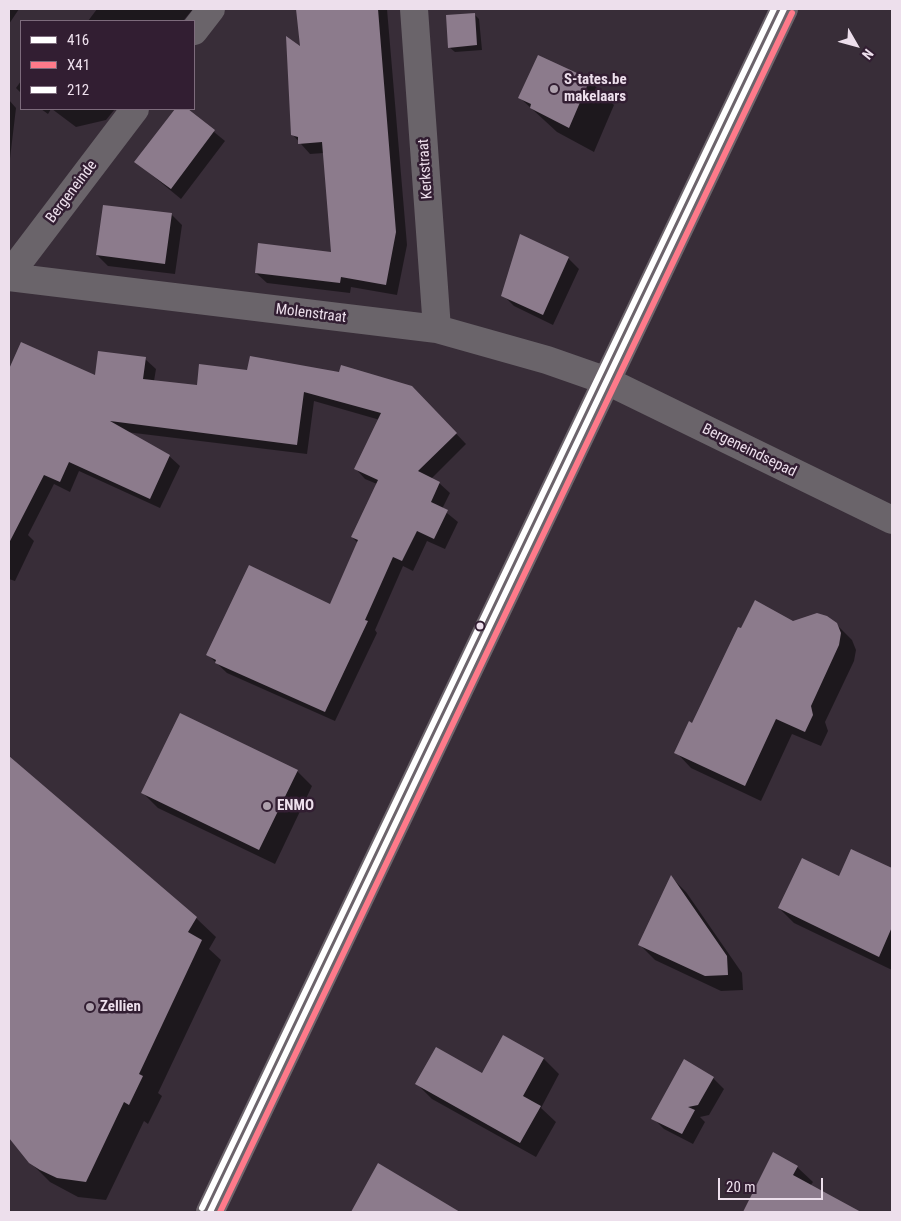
<!DOCTYPE html>
<style>
body{margin:0}
#map{position:relative;width:901px;height:1221px;overflow:hidden;background:#382d38;font-family:"Roboto Condensed",sans-serif}
canvas{display:block}
.frame{position:absolute;inset:0;border:10px solid #eddfec;pointer-events:none}
.legend{position:absolute;left:20px;top:20px;width:175px;height:90px;box-sizing:border-box;background:#321e32;border:1px solid #7d6b7c;margin:0;padding:6px 9px;list-style:none;font-size:15px;color:#eddfec}
.legend li{display:flex;align-items:center;gap:10px;height:25px}
.legend b{width:25px;border:1px solid #7d6b7c}
.north{position:absolute;left:831px;top:20px;width:50px;height:50px;-webkit-text-stroke:4px #321e32;paint-order:stroke;rotate:128deg;font-size:14px;font-weight:700;line-height:20px;text-align:center;color:#eddfec}
.north::after{content:'';display:block;margin:auto;width:18px;height:22px;background:#eddfec;clip-path:polygon(50% 0,100% 100%,50% 72%,0 100%)}
.scale{position:absolute;left:718px;top:1178px;width:105px;height:22px;box-sizing:border-box;border:2px solid #eddfec;border-top:0;padding-left:6px;font-size:15px;line-height:18px;white-space:nowrap;color:#eddfec;-webkit-text-stroke:4px #321e32;paint-order:stroke}
</style>
<div id="map">
<canvas width="901" height="1221"></canvas>
<div class="frame"></div>
<ul class="legend">
<li><b style="height:6px;background:#fff"></b>416</li>
<li><b style="height:6px;background:#fe7a8a"></b>X41</li>
<li><b style="height:6px;background:#fff"></b>212</li>
</ul>
<div class="north">N</div>
<div class="scale">20 m</div>
</div>
<script>
const context = document.querySelector('canvas').getContext('2d');
context.lineJoin = 'round';
function paint(path, color) { context.fillStyle = color; context.fill(path, 'evenodd'); }
function trace(path, color, width, dash) { context.strokeStyle = color; context.lineWidth = width; context.lineCap = dash ? 'butt' : 'round'; context.setLineDash(dash || []); context.stroke(path); }
function write(font, color, halo, rows, align = 'center') {
  context.font = font + ' "Roboto Condensed",sans-serif'; context.lineWidth = 5; context.setLineDash([]); context.textBaseline = 'middle'; context.strokeStyle = halo; context.fillStyle = color; for (const [text, x, y, turn = 0] of rows) {
    context.save(); context.translate(x, y); context.rotate((+turn || 0) * Math.PI / 180); context.textAlign = isNaN(turn) ? turn : align; if (halo) context.strokeText(text, 0, 0); context.fillText(text, 0, 0); context.restore();
  }
}
const shadow = new Path2D(`
 M9,9h10l-10,15z
 M97,9h96l-10,12h-95z
 M297,9h90l20,236 -10,50 -46,-8 -1,6 -83,-10 -11,-10 76,-20 -8,-100 -14,1 -17,-19 8,-86z
 M474,14l5,5 3,31 -27,2 -6,-5z
 M589,80l25,25 -20,47 -37,-20 -38,-35z
 M21,81v12l-5,-5z
 M9,100l7,8 -7,59z
 M41,109h10l-3,5z
 M52,109h63l-9,11 -30,7z
 M176,109h10l39,32 -44,58 -45,-37z
 M171,214l11,11 -7,49 -67,-8 -11,-11z
 M568,258l11,11 -26,56 -39,-19 -11,-11z
 M22,343l74,34 49,-18 11,10 -2,12 44,5 224,12 44,46 -35,35 8,4 11,10 -8,16 16,13 -13,27 -18,-8 -14,30 -10,-5 -28,64 2,3 -42,88 -108,-48 -19,-18 123,-50 27,-62 -6,-6 25,-53 -12,-5 -10,-11 25,-48 -66,-19 -7,53 -181,-22 43,24 11,10 -20,42 -81,-37 -9,21 -16,-8 -26,51 6,6 -19,40 -6,-2v-128l4,-10 -4,-2v-67z
 M793,623l43,1 16,16 4,10 -2,11 -29,61 3,9 -7,15 -29,-12 -31,67 -70,-33 -15,-16 17,-28z
 M9,758l187,160 20,19 -7,12 12,11 -63,133 4,3 -14,28 -4,-3 -38,79 -28,-3 -28,-15 -20,-20 -10,-26 -11,-4z
 M297,771l15,15 -37,78 -117,-56 -15,-15z
 M851,851l41,19v100l-98,-47 -15,-15 60,-31z
 M671,877l15,15 56,81 1,17 -22,1 -66,-31 -16,-16z
 M544,1059l15,15 -18,34 15,14 -20,35 -104,-58 -15,-15 65,-10z
 M713,1078l11,11 -15,26 -9,2 5,5 -12,22 -29,-15 -11,-11z
 M774,1154l23,13 16,15 -3,4 49,26h-115z
 M379,1165l71,42 5,5h-102z`);
const building = new Path2D(`
 M296,9h82l18,223 -10,53 -45,-8 -1,6 -85,-10 3,-30 73,9 -9,-110 -24,2v-7l-7,-2 -5,-99 14,10z
 M475,13l2,32 -29,3 -2,-33z
 M538,55l52,24 -21,49 -39,-20 1,-4 -13,-6z
 M175,109h13l27,21 -44,59 -37,-27z
 M103,205l69,8 -7,51 -69,-9z
 M520,234l49,23 -26,58 -42,-19z
 M21,342l74,33 3,-24 48,6 -3,22 54,6 2,-21 48,6 3,-14 89,16 2,-7 71,21 45,47 -39,38 22,11 -9,20 17,8 -14,29 -17,-8 -15,30 -9,-4 -28,63 3,1 -43,91 -110,-49 1,-3 -10,-5 43,-90 81,39 28,-64 -7,-3 27,-57 -24,-11 27,-56 -77,-21 -7,53 -187,-24 60,34 -20,44 -81,-37 -9,20 -16,-7 -35,68v-174z
 M755,600l38,21 24,-8 10,3 10,7 4,10 -2,12 -28,61 2,9 -8,17 -29,-13 -31,67 -71,-33 15,-32 3,2 46,-96 3,1z
 M180,713l118,57 -39,80 -118,-57z
 M9,756l188,161 -9,15 14,8 -63,134 4,2 -14,29 -5,-3 -38,80 -29,-4 -17,-8 -11,-7 -20,-25z
 M851,849l41,19v59l-13,30 -101,-49 24,-50 37,18z
 M671,875l56,81 1,19 -23,1 -67,-31z
 M503,1035l41,23 -21,38 18,10 -21,37 -105,-59 21,-37 46,26z
 M684,1059l30,18 -16,28 -10,2 7,3 -13,24 -31,-15z
 M773,1152l25,14 -5,9 68,37h-118z
 M378,1163l82,49h-109z`);
const minor = new Path2D(`
 M414,9l23,320
 M194,31l17,-22
 M9,275l126,-166
 M9,277l428,52 110,31 60,21 285,139`);
const primary = new Path2D(`
 M210,1212l574,-1203`);
const bus1 = new Path2D(`
 M210,1212l574,-1203`);
const bus2 = new Path2D(`
 M220,1212l572,-1199`);
const bus3 = new Path2D(`
 M202,1208l572,-1199`);
const markers = [
 [554,89,5,"#aea1ad"],
 [480,626,4.5,"#eddfec"],
 [267,806,5,"#aea1ad"],
 [90,1007,5,"#aea1ad"]
];
const poiNames = [
 ["S-tates.be",564,80],
 ["makelaars",564,97],
 ["ENMO",277,806],
 ["Zellien",100,1007]
];
const streetNames = [
 ["Kerkstraat",426,169,-94],
 ["Bergeneinde",72,192,-53],
 ["Molenstraat",311,314,7],
 ["Bergeneindsepad",749,451,26]
];
paint(shadow, '#0007');
paint(building, '#8c7b8c');
trace(minor, '#6a646a', 28);
trace(primary, '#6c646b', 28);
trace(bus1, '#fff', 6);
trace(bus2, '#fe7a8a', 6);
trace(bus3, '#fff', 6);
for (const [x, y, r, color] of markers) { const dot = new Path2D(); dot.arc(x, y, r, 0, 2 * Math.PI); context.fillStyle = color; context.fill(dot); trace(dot, '#321e32', 2); }
write('bold 15px', '#eddfec', '#321e32', poiNames, 'left');
write('15px', '#eddfec', '#321e32', streetNames);
</script>
